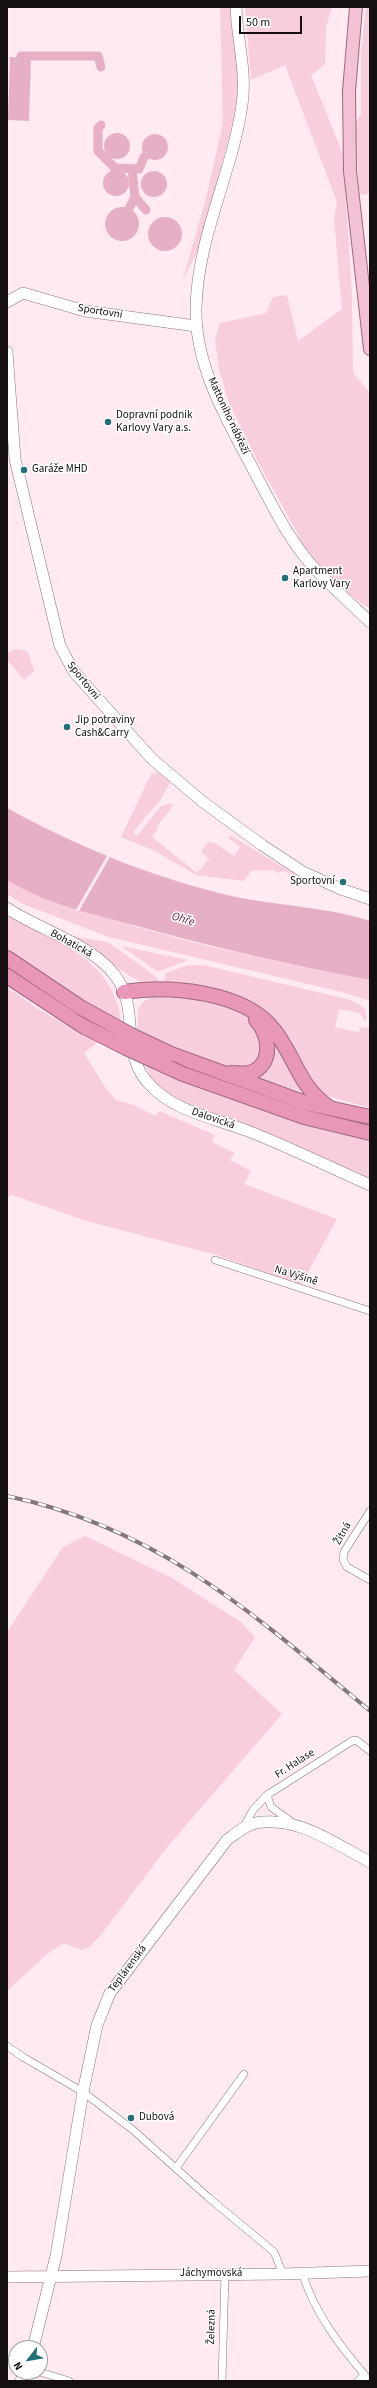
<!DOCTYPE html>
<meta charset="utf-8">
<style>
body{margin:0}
#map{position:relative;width:377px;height:2388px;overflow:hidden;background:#ffeaf2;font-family:"Source Sans 3",sans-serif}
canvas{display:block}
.frame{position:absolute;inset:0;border:8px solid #150f11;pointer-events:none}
.north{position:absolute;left:8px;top:2340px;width:40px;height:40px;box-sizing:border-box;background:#fff;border:1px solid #a19fa0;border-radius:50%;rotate:239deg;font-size:11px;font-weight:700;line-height:16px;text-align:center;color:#150f11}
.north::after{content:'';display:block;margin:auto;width:14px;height:18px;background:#257076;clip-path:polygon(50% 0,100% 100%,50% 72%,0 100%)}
.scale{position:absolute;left:239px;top:16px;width:63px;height:18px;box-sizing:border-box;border:2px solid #150f11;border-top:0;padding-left:5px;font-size:12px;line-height:14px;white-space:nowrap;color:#150f11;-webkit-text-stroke:3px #fff;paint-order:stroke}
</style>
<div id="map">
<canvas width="377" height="2388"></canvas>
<div class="frame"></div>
<div class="north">N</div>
<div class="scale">50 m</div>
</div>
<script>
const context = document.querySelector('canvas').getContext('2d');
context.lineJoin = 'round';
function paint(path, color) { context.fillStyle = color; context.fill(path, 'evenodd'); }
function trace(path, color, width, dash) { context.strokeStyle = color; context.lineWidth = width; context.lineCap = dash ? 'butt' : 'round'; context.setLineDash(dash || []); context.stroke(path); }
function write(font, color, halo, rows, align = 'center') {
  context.font = font + ' "Source Sans 3",sans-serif'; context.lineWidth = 3; context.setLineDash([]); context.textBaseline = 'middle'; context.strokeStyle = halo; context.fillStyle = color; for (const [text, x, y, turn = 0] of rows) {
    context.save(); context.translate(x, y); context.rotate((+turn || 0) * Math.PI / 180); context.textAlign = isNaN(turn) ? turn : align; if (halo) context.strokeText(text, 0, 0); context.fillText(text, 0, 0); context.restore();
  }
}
const green = new Path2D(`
 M220,7h11l8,76 -5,37 -35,129 -16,30 22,-77 18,-79z
 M245,7h87l-6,20 -1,37 -14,11 32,79 9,141 1,78 14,16 3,10v210l-34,-24 -33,-39 -5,-12 -39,-70 -30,-61 -10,-34 -4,-30 5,-16 46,-10 7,-16 14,-2 11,46 44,-32 -8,-90 3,-17 -52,-137 -34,15z
 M366,7h4v186l-6,2 -4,-2 -1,-5 -4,-66 6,-7v-61z
 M15,649l9,1 4,2 6,19 -10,9 -17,-20v-7z
 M158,772l11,9v3l-8,15 -28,33 4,4 23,-29 10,-4 3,3 -17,22 2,1 -6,8 45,36 12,-14 -7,-6v-4l7,-7 6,1 19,13 6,-9 -12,-9 2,-3 66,40 -2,1 -10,-5 -6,2 -5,-3 -22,1 -7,10 -48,-6 -41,-24 -34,-14 30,-63z
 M7,880c26,16 56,24 85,33 90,30 185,49 278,67v21l-28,-9 -233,-55 -86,-33 -16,-10z
 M7,912c46,27 108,49 114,109l-65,-36 -49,-34z
 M69,936l39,6 43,31 6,5v3l-3,3 -15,-3 -9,-5z
 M121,946l67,14 -30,12z
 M188,965h15l148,35 13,8 3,10 -3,3 -4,-8 -21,-4 -4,18 22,5 3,-1 1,-4 9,1v80l-49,-14 -22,-31 1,-4 -10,-21 -79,-48 -29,-7h-14l-4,-3 2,-7z
 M7,987l31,22 60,33 -14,11 21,34 11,13 18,5 21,11 4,-5 56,24 -3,7 23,11 -5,7 21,11 -7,13 93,35 -36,66 -84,-30 -131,-34 -74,-26 -5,2z
 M151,996c28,0 89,3 105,31 3,6 5,14 7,21l-7,17 -25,4 -35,-11 -58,-27v-21l4,-7z
 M271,1034l27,49 3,8 -41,-11v-4l10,-12z
 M144,1063c73,35 148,58 226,78v40l-11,-5 1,-3 -9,-4 -2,2 -102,-45 -69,-27 -14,-7 -16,-16 2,-2z
 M85,1536l87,42 69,44 14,15 -21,33 48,44 -114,132 -68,90 -11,11 -8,3 -17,-7 -17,11 -40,37v-359l56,-85z`);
const water = new Path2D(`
 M10,57l21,1 -2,63 -21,-1z
 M104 146a13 13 0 1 1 26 0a13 13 0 1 1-26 0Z
 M142 147a13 13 0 1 1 26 0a13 13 0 1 1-26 0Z
 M103 183a13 13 0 1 1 26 0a13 13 0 1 1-26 0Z
 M141 184a13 13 0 1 1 26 0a13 13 0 1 1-26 0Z
 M105 224a17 17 0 1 1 34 0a17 17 0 1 1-34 0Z
 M148 234a17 17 0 1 1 34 0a17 17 0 1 1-34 0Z
 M7,808c71,39 149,71 229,89 44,9 91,10 134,24v59c-80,-15 -159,-33 -237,-55 -42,-11 -89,-22 -126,-45z`);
const pier = new Path2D(`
 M108,854l3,1 -32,56 -3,-1z`);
const canal = new Path2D(`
 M21,60v-4h77l3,11
 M101,125l-3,3v23l17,17 24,1 5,-12 10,-8
 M135,197l11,13
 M124,218l11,-21 -3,-28`);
const street = new Path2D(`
 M215,1260l155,51
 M370,1511l-26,41 -1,8 4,7 23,13
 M267,1795l4,12 21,15
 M243,1828l10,-18 14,-15 85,-54 4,-1 14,11
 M7,2046l16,11 60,35 50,38 76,68 65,54 9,22
 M176,2168l68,-94
 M302,2272c12,41 40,77 68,109
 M40,2372l29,9
 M222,2381l3,-108
 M358,2381l6,-6`);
const secondary = new Path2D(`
 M236,7c1,33 11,64 6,98 -10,69 -45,133 -46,204 -1,59 33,114 59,164 18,34 35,69 61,97 17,18 36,35 54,52
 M7,302l16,-9 62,18 111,15
 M7,352l8,107 45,187 14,26 78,87 51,43 59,43 41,27 38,17 29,10
 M7,908c33,23 93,38 113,75 18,32 1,73 30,102 25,27 65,33 98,46 41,16 81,36 122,54
 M7,2277l276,-3 87,-3
 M33,2348l23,-92 27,-164 14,-67 13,-32 117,-153c8,-6 18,-15 29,-17 41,-8 79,21 114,39
 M21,2381l4,-9`);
const primary = new Path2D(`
 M356,7l-7,84 1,80 20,178`);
const highway = new Path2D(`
 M7,958l73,49
 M7,976l76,50
 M124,992c44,-7 121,-1 150,38 22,28 24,56 56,78
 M171,1054l135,49 64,14
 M231,1073c6,0 13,1 19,0 24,-8 20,-39 6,-53
 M183,1074l121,43 66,16`);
const rail = new Path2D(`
 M7,1496c152,32 248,119 363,215`);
const highwayBridge = new Path2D(`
 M80,1007l51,28 40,19
 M83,1026l43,22 57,26`);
const markers = [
 [108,422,4,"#257076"],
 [24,470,4,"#257076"],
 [285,578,4,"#257076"],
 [67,727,4,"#257076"],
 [343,882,4,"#257076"],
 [131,2118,4,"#257076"]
];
const streetNames = [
 ["Sportovní",100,312,9],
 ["Mattoniho nábřeží",228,416,65],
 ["Sportovní",83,681,51],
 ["Bohatická",71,944,29],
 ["Dalovická",213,1119,19],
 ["Na Výšině",296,1276,17],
 ["Žitná",343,1534,-61],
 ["Fr. Halase",295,1764,-33],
 ["Teplárenská",128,1969,-53],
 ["Jáchymovská",211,2274],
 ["Železná",212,2327,-89]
];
const poiNames = [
 ["Dopravní podnik",116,416],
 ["Karlovy Vary a.s.",116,429],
 ["Garáže MHD",32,470],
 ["Apartment",293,572],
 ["Karlovy Vary",293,585],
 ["Jip potraviny",75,721],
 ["Cash&Carry",75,734],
 ["Sportovní",335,882,"right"],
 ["Dubová",139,2118]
];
const waterNames = [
 ["Ohře",183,920,16]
];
paint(green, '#f8cedf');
paint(water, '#e7afc6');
paint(pier, '#ffeaf2');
trace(canal, '#e7afc6', 9);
trace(street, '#88767d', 8);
trace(secondary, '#88767d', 12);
trace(primary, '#9f677e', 14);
trace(highway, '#9f677e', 16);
trace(street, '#fff', 7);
trace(secondary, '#fff', 11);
trace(primary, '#f2c1d5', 12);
trace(highway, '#e997b9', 14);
trace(rail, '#84777c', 4);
trace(rail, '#fff', 2.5, [8]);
trace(highwayBridge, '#9f677e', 16, []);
trace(highwayBridge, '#e997b9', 14);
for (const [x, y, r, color] of markers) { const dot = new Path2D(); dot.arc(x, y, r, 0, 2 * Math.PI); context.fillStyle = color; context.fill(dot); trace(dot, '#fff', 1.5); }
write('11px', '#150f11', '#fff', streetNames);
write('11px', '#150f11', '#fff', poiNames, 'left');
write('italic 12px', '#6a2948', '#fff', waterNames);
</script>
